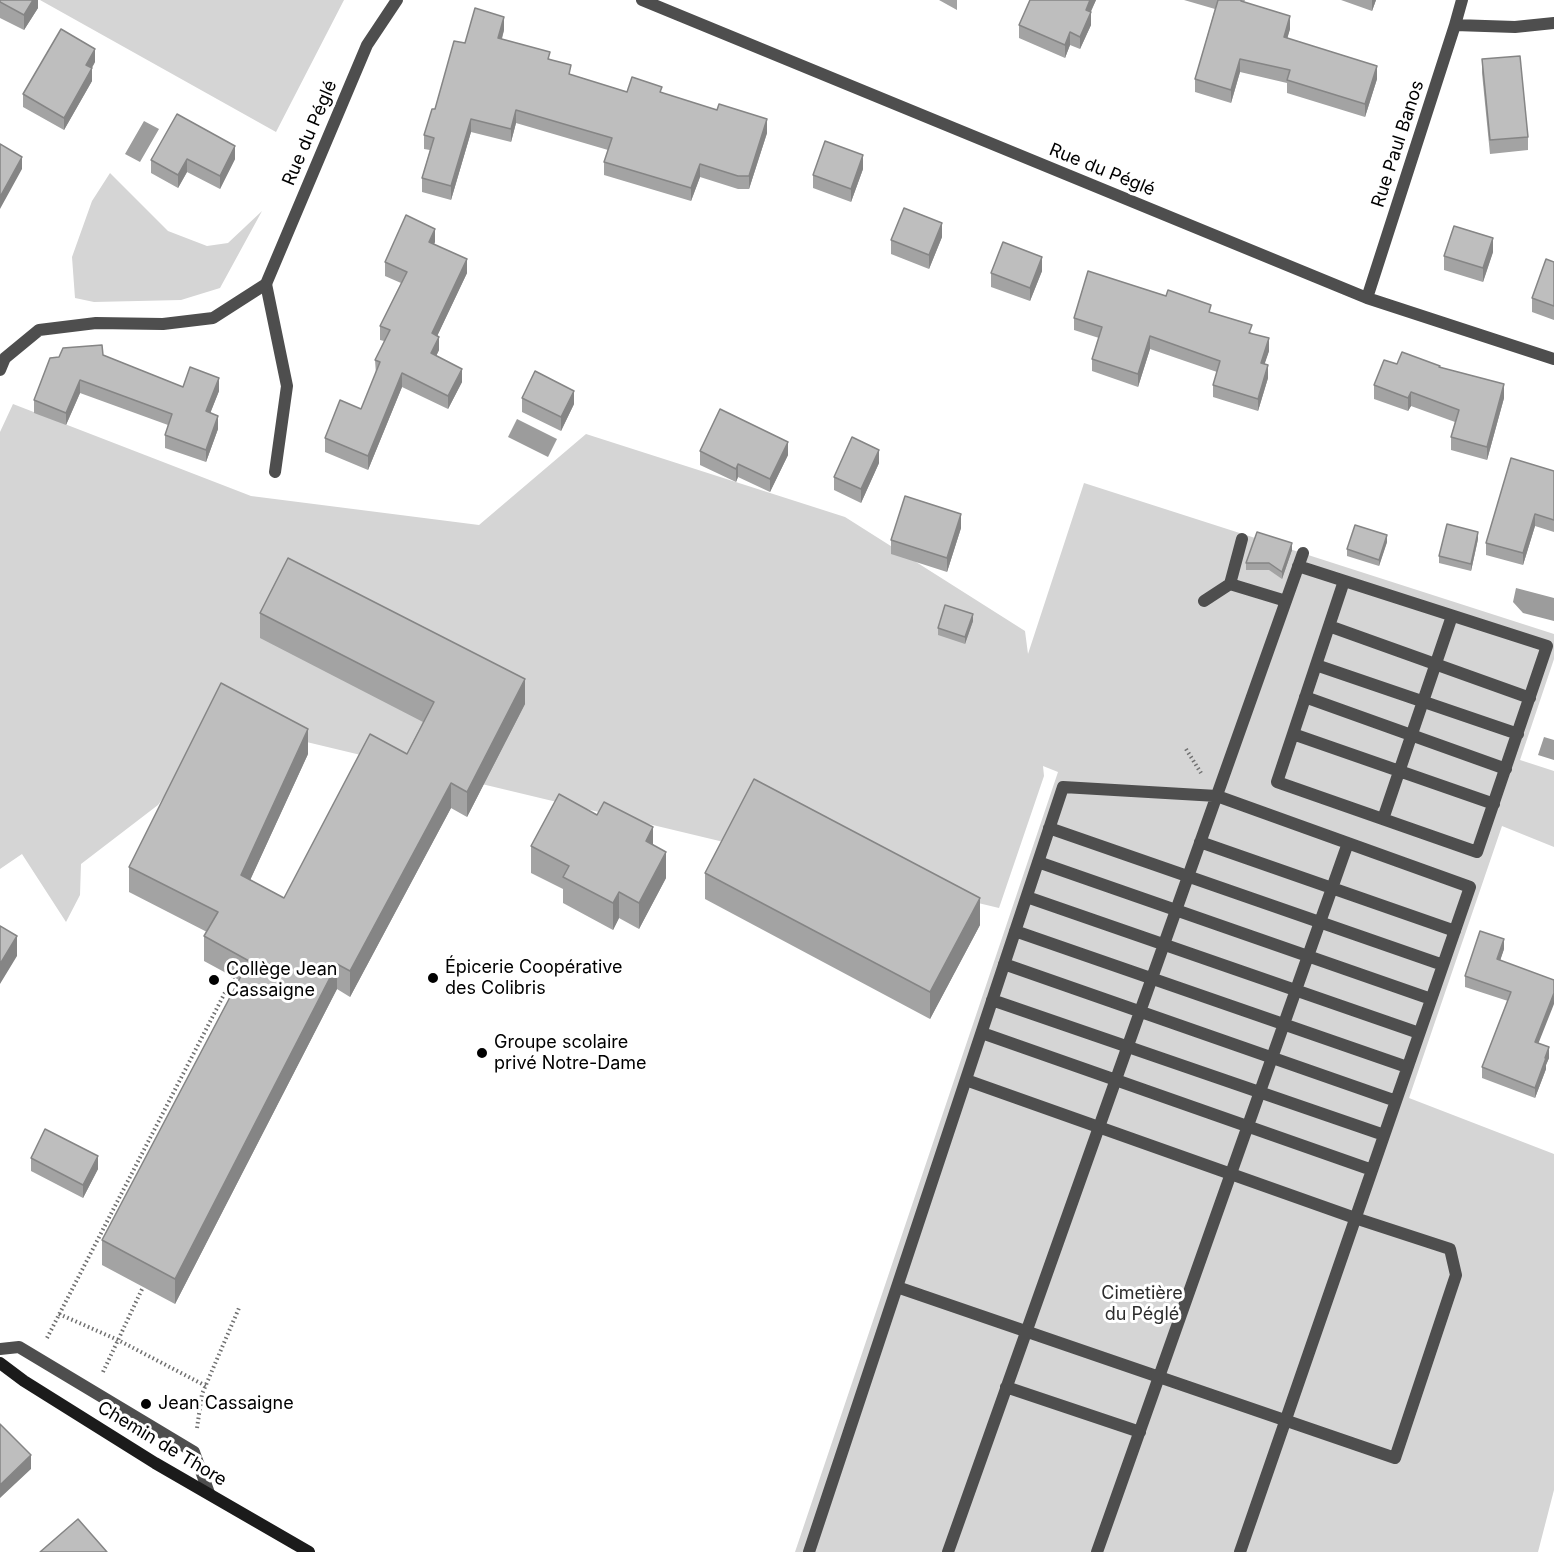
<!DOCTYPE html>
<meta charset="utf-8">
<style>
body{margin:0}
canvas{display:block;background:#fff}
</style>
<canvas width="1554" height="1552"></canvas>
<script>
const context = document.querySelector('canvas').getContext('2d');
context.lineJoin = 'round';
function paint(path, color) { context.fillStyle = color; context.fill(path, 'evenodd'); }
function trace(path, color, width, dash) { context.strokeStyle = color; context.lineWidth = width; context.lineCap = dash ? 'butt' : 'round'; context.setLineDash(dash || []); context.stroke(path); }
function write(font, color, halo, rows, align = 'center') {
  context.font = font + ' Inter,sans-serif'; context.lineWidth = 6; context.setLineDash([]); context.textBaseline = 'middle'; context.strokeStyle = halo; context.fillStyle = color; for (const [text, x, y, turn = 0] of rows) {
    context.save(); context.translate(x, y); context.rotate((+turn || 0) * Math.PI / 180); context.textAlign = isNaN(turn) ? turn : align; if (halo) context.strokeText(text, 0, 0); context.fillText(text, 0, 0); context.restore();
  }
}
const green = new Path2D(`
 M40,0h304l-68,132z
 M110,173l58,58 39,15 21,-3 34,-32 -42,77 -39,12 -87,2 -19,-4 -3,-41 20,-56z
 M13,404l238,92 228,29 107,-91 259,83 180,114 3,23 56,-171 470,151v25l-34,101 34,11v76l-52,-21 -93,272 145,56v336l-16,62h-743l263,-780 -15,-6 1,10 -45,132 -780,-187 -61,84 -77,59 -1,31 -14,27 -44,-68 -22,15v-437z`);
const water = new Path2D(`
 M144,121l15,8 -19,33 -15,-8z
 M517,419l40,20 -9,18 -40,-20z
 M1516,588l38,10v23l-31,-8 -10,-11z
 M1544,737l10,3v20l-16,-5z`);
const path = new Path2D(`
 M1186,749l15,24
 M59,1314l59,26 88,46
 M47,1338l186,-361
 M103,1372l40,-85
 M197,1428l5,-34 37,-86`);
const lane = new Path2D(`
 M266,284l21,102 -12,86
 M1298,566l249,80 -70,206 -200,-70 67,-201
 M1230,584l12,-45
 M1204,601l26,-17 56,17
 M1329,626l201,72
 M1316,665l202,69
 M1305,697l201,72
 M1293,734l201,70
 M1383,819l69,-203
 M1049,828l394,137
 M1200,842l255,89
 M1038,862l393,137
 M1027,897l392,136
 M1015,931l392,136
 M1004,964l392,137
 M992,1000l392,135
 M982,1033l390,137
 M897,1287l498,171 61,-183 -6,-26 -95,-31 -389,-138
 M0,1349l19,-2 175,105 15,41
 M1006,1387l134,45
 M809,1552l254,-765 154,9 253,91 -230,665
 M948,1552l355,-999
 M1097,1552l251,-709`);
const street = new Path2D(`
 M642,0l725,298 187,61
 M1455,25l60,2 39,-4
 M1367,298l88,-273 7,-25
 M0,370l5,-12 34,-28 57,-7 67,1 50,-6 53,-34 101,-239 30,-45`);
const secondary = new Path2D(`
 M0,1363l24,18 131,82 154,89`);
const wall = new Path2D(`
 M0,0h38v8l-14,22 -24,-12z
 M939,0h18v10z
 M1030,0h66l-6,12 1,13 -11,24 -10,-4 -5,13 -46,-20v-13z
 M1184,0h61l-1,2 46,27 -3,9 90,41 -12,38 -78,-24v-10l-47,-11 -9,31 -36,-11v-13l20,-70z
 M1341,0h35l-4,11z
 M504,30l-2,9 48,20 21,16 56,17 35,1 105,40 -18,56h-11l-38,-12 -9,24 -87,-26v-13l4,-12 -92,-27 -5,19 -40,-10 -20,68 -29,-8v-14l8,-28 -6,-1v-14l41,-92z
 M1482,59l46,78v13l-38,4 -8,-81z
 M95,62l-3,6v13l-28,49 -41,-23v-13z
 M235,159l-15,30 -33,-17 -9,16 -27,-15v-13z
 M863,169l-12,33 -38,-14v-13z
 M942,237l-13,32 -38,-15v-14z
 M435,242l-1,2 33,29 -30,63 2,14 -3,6 26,26 -14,27 -46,-22 -34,83 -43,-18v-14l36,-29 15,-35 -1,-14 9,-19 -4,-1v-14l21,-43 -16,-7v-14z
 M1493,252l-10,30 -39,-12v-14z
 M1554,262v58l-22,-8v-14z
 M1042,271l-12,30 -39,-14v-14z
 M1211,313l41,20 17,18 -5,13 4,14 -10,33 -45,-14v-12l4,-13 -67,-23 -12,38 -46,-16v-12l7,-21 -25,-8v-12z
 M103,355l80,32 36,4 -9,22 8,16 -12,33 -41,-14v-13l3,-10 -88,-32 -14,32 -32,-12v-13z
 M1397,364l43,3 64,31 -17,62 -36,-10v-13l4,-15 -44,-16 -3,5 -34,-12v-14z
 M522,398l52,6 -13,27 -39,-19z
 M700,451l88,4 -18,37 -32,-15 -2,5 -36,-17z
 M879,463l-18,40 -27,-13v-13z
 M1554,471v61l-19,-6 -12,39 -37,-10v-12z
 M961,528l-14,44 -56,-18v-14z
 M1478,539l-7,32 -32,-8v-7z
 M1387,542l-8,24 -32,-10v-7z
 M1292,550l-10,29 -13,-9h-23v-7z
 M260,613l265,91 -58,113 -16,-9 -101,189 -13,-8 -162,315 -73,-39v-25l137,-260 -35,-19v-25l3,-4 -78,-40v-25l179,-113 -58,126 34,18 123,-144 16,-32 -163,-84z
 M973,621l-8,23 -27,-9v-7z
 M653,845l13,33 -27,51 -20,-11 -6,12 -50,-27v-14l-32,-16v-27z
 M705,873l275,52 -50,94 -225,-120z
 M1504,949l-4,11 38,83 11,15 -3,7v4l-11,29 -53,-20v-11l26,-66 -43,-14v-11z
 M31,1158l67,11 -15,29 -52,-27z`);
const shadedWall = new Path2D(`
 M33,0h5v8l-14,22v-15z
 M1090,0h6l-10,23v-13z
 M1372,0h4l-4,11z
 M1091,12v13l-11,24v-12z
 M1290,16v13l-6,21v-13z
 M504,17v13l-6,21v-13z
 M1070,32v13l-5,13v-13z
 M95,49v13l-9,15v-12z
 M1240,59v13l-9,31v-13z
 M1377,66v13l-12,38v-13z
 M92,68v13l-28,49v-12z
 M516,110v13l-5,19v-13z
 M471,119v13l-20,68v-14z
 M767,119v14l-18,56v-13z
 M235,146v13l-15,30v-13z
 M863,155v14l-12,33v-13z
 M22,157v12l-22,40v-12z
 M187,159v13l-9,16v-13z
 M700,164v13l-9,24v-13z
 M942,223v14l-13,32v-14z
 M435,229v13l-6,13v-13z
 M1493,238v14l-10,30v-14z
 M1042,257v14l-12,30v-13z
 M467,259v14l-35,74v-14z
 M1150,336v13l-12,38v-13z
 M439,337v13l-8,17v-14z
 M1269,338v13l-8,24v-12z
 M1268,365v13l-10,33v-12z
 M462,369v13l-14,27v-13z
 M402,373v14l-34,83v-14z
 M219,378v13l-13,33v-13z
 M80,380v13l-14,32v-12z
 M1504,384v14l-17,62v-13z
 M574,391v13l-13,27v-14z
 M1411,392v14l-3,5v-13z
 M218,416v13l-12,33v-12z
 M788,442v13l-18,37v-13z
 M879,450v13l-18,40v-14z
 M738,464v13l-2,5v-13z
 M961,514v14l-14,44v-14z
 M1535,514v12l-12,39v-12z
 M1478,532v7l-7,32v-7z
 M1387,535v7l-8,24v-6z
 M1292,543v7l-10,29v-7z
 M973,614v7l-8,23v-7z
 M525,679v25l-58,113v-25z
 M308,729v25l-67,146v-25z
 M451,783v25l-101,189v-26z
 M653,827v27l-7,-13z
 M666,852v26l-27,51v-26z
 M619,892v26l-6,12v-27z
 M980,898v27l-50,94v-27z
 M17,936v20l-17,28v-20z
 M1504,939v10l-7,21v-11z
 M337,964v25l-162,315v-25z
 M1554,993v11l-19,48v-10z
 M1549,1047v11l-3,7v4l-11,29v-10z
 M98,1156v13l-15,29v-13z
 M31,1455v14l-31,29v-13z`);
const building = new Path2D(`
 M0,0h33l-9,15 -24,-13z
 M1030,0h60l-4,10 5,2 -11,25 -10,-5 -5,13 -46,-20z
 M1218,0h23v1l49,15 -6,21 93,29 -12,38 -78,-24 3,-10 -50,-11 -9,31 -36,-11z
 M475,8l29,9 -6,21 52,14 -2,7 23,6 -2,9 58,18 5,-15 30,10 -2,5 57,18 2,-6 48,15 -18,57h-11l-38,-12 -9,24 -87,-26 8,-24 -96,-28 -5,19 -40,-10 -20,67 -29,-8 12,-40 -10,-3 8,-26h3l19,-68 11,2z
 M61,29l34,20 -9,16 6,3 -28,50 -41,-24z
 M1520,56l8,81 -38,3 -8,-81z
 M177,114l58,32 -15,30 -33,-17 -9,16 -27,-15z
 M825,141l38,14 -12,34 -38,-14z
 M0,144l22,13 -22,40z
 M904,208l38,15 -13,32 -38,-15z
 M406,215l29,14 -6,13 38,17 -35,74 7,4 -8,16 31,16 -14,27 -46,-23 -34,83 -43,-18 15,-38 21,9 19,-47 -5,-2 15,-30 -10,-4 27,-54 -22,-10z
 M1454,226l39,12 -10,30 -39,-12z
 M1003,242l39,15 -12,31 -39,-15z
 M1546,259l8,3v44l-22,-8z
 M1088,271l78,25 2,-6 43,15 -2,7 43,13 -3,8 20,5 -8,25 7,2 -10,34 -45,-14 7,-24 -70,-25 -12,38 -46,-15 10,-32 -28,-9z
 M102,345l1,10 80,32 7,-20 29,11 -13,33 12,5 -12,34 -41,-15 7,-21 -92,-34 -14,33 -32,-13 16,-42 9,-1 4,-9z
 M1402,352l38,14 -1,1 65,17 -17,63 -36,-10 8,-27 -48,-18 -3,6 -34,-13 10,-25 13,4z
 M535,371l39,20 -13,26 -39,-19z
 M720,409l68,33 -18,37 -32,-15 -2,5 -36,-18z
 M852,437l27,13 -18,39 -27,-12z
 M1511,458l43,13v49l-19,-6 -12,39 -37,-10z
 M905,496l56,18 -14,44 -56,-18z
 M1447,524l31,8 -7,32 -32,-8z
 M1355,525l32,10 -8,25 -32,-11z
 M1257,532l35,11 -10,29 -13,-9h-23z
 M288,558l237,121 -58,113 -16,-9 -101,188 -13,-7 -162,315 -73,-39 147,-279 -45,-25 14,-24 -89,-45 92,-184 87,46 -67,146 43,23 86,-164 37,20 27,-52 -174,-89z
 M945,605l28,9 -8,23 -27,-9z
 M754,779l226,119 -50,94 -225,-119z
 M559,794l38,21 7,-13 49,25 -7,14 20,11 -27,51 -20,-11 -6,11 -50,-26 6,-11 -38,-20z
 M0,926l17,10 -17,28z
 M1480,931l24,8 -7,20 57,21v13l-19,49 14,5 -4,11h1l-11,30 -53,-21 29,-75 -46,-16z
 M45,1129l53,27 -15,29 -52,-27z
 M0,1424l31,31 -31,30z
 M78,1519l29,33h-67z`);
const markers = [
 [433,978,6,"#000"],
 [214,980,6,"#000"],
 [482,1053,6,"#000"],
 [146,1404,6,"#000"]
];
const streetNames = [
 ["Rue du Péglé",310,133,-67],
 ["Rue Paul Banos",1398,144,-72],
 ["Rue du Péglé",1102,170,22],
 ["Chemin de Thore",162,1444,31]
];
const poiNames = [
 ["Épicerie Coopérative",445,968],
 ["des Colibris",445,989],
 ["Collège Jean",226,970],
 ["Cassaigne",226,991],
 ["Groupe scolaire",494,1043],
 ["privé Notre-Dame",494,1064],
 ["Jean Cassaigne",158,1404]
];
const parkNames = [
 ["Cimetière",1142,1294],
 ["du Péglé",1142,1315]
];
paint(green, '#d5d5d5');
paint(water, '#9c9c9c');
trace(path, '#707070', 4, [1.5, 3]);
trace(lane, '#4e4e4e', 12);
trace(street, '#4e4e4e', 12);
trace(secondary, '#1b1b1b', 12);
paint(wall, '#a3a3a3');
paint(shadedWall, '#858585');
paint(building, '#bebebe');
trace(building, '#858585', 1.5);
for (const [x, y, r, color] of markers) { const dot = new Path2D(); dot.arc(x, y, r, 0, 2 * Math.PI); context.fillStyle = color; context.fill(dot); trace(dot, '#fff', 2); }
write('18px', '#000', '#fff', streetNames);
write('18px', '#000', '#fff', poiNames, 'left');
write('18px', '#2c2c2c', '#fff', parkNames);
</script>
